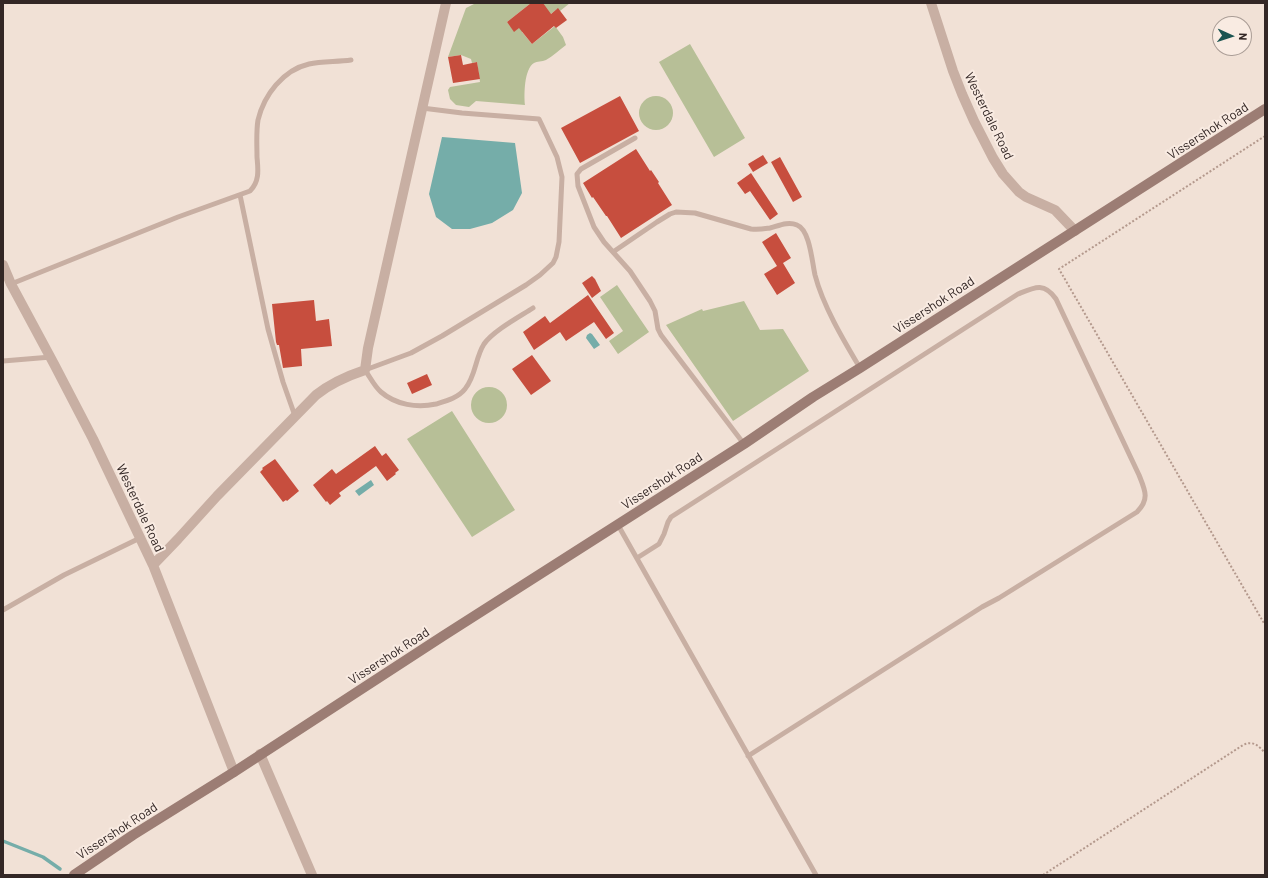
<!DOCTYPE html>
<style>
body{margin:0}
#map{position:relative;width:1268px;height:878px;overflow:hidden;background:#f1e1d6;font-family:Barlow,sans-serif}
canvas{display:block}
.frame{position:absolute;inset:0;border:4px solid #332725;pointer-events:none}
.north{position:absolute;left:1212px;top:16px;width:40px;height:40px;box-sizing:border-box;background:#f9ebe2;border:1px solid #aa9d96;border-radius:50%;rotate:93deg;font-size:11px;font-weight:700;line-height:16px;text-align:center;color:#332725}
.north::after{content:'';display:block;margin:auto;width:14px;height:18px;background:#1b5451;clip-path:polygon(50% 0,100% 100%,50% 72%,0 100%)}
</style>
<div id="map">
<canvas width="1268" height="878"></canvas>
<div class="frame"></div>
<div class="north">N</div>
</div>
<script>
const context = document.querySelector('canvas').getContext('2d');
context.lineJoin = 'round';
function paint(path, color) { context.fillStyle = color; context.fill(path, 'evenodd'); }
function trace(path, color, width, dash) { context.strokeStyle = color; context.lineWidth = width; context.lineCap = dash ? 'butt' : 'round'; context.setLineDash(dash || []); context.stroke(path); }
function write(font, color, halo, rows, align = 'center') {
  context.font = font + ' Barlow,sans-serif'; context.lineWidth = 4; context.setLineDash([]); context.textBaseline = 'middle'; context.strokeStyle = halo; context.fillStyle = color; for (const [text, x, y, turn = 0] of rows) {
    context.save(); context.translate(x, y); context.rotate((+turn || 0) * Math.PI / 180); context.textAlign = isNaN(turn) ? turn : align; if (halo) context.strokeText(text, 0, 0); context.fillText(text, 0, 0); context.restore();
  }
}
const green = new Path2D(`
 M476,3h55l-24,19 7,9 10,-7 4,4 -6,4 10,12 23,-18 8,11 3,8c-7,5 -13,11 -20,15 -4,2 -9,1 -12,3 -10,6 -10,32 -9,42l-49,-4 -7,6 -13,-2 -6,-6 -2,-9 2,-3 30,-5 -3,-20 -5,1 -1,-4 -10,-4 -13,2 18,-49z
 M543,3h27l-10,8 -3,-2 -10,8z
 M690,44l55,94 -31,19 -55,-95z
 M639 113a17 17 0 1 1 34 0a17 17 0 1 1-34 0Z
 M617,285l32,47 -31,22 -9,-13 14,-10 -23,-34z
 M744,301l16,29 23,-1 26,42 -76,50 -67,-96 36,-16 1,2z
 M471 405a18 18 0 1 1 36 0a18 18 0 1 1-36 0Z
 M452,411l63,99 -43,27 -65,-98z`);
const water = new Path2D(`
 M442,137l73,6 7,50 -9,17 -21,13 -22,6h-18l-16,-12 -7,-23z
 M590,333l2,1 8,11 -6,4 -8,-11 1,-3z
 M371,480l3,5 -15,11 -4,-5z`);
const stream = new Path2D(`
 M3,841l40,16 17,12`);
const building = new Path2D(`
 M531,3h12l8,11 7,-6 9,12 -11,8 -2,-2 -22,18 -13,-16 -5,4 -7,-10z
 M461,55l2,10 14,-3 3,17 -27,4 -5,-26z
 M620,96l19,35 -59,32 -19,-35z
 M636,149l14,22 1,-1 8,12 -1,1 14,22 -51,33 -14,-22h-1l-13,-19 -1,1 -9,-15z
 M763,155l5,8 -15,9 -5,-8z
 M780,157l22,40 -9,5 -22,-40z
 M751,173l27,41 -8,6 -20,-29 -5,3 -8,-11z
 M776,233l15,25 -8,5 12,20 -18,12 -13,-21 13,-8 -15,-24z
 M592,276l3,3 6,12 -9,7 -10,-15z
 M588,295l26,38 -8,6 -12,-17 -28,19 -6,-9 -26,18 -11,-18 22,-16 5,7z
 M314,300l2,21 13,-2 3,27 -31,3 1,17 -19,2 -4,-23h-2l-1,-3 -4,-38z
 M532,355l19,26 -20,14 -19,-26z
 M427,374l5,11 -20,9 -5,-11z
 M375,446l7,10 4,-3 13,17 -4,3 1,1 -9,7 -11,-15 -37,27 2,3 -11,9 -3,-4 -1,1 -13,-17 19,-16 4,5z
 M275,459l24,32 -12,10 -1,-1 -3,2 -23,-30 3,-3 -1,-1z`);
const path = new Path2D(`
 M1265,136l-206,133 206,356
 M1043,875l200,-130c10,-5 16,1 22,8`);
const lane = new Path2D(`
 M422,108l40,5 77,6 18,38 5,20 -3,65 -3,15 -3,6 -13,12 -14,10 -84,51 -31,17 -46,17c5,7 9,16 16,22 15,13 36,16 55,12 10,-3 22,-6 29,-15 11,-13 10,-31 19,-45 9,-13 35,-27 49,-36
 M635,138l-54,31 -4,5 1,12 16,41 10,15 26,29 20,30 5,10 3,18 3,6 83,109
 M240,195l28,134 15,53 12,34
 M613,252l44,-30 13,-8 6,-2 19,1 56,16c7,1 12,0 19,-1 8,-2 18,-7 27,-3 13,5 15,37 18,50 8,31 29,66 45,93
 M11,284l167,-67 72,-26c10,-10 8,-22 7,-34 0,-12 -1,-25 1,-37 6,-25 25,-50 51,-56 13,-3 28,-2 42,-4
 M3,361l48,-4
 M618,525l198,350
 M637,558l22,-14 5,-10 4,-12 3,-5 11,-7 336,-216c17,-7 26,-12 38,5l83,176c6,15 11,24 -2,37l-138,86 -17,9 -234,149
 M3,610l61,-35 76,-37`);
const street = new Path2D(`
 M931,3l22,68 9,23 12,27 19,37 10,16 16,18 7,5 29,13 20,21
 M3,265l8,19 43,80 39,75 60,126 81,207
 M153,565l25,-26 39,-43 99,-101c15,-12 31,-19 49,-25l3,-22 78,-345
 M260,754l52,121`);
const secondary = new Path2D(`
 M74,875l59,-40 101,-63 209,-136 301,-192 69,-47 47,-29 405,-259`);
const streetNames = [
 ["Westerdale Road",989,116,64],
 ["Vissershok Road",1208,131,-33],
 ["Vissershok Road",934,305,-33],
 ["Vissershok Road",662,481,-33],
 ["Westerdale Road",140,508,65],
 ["Vissershok Road",389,656,-33],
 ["Vissershok Road",117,831,-33]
];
paint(green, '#b7bf97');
paint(water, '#75ada9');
trace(stream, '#75ada9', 3.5);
paint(building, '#c74e3e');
trace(path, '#b4998d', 2, [2, 2]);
trace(lane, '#c8afa3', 5);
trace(street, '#c8afa3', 10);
trace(secondary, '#9c7d74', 10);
write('13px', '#332725', '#f9ebe2', streetNames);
</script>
